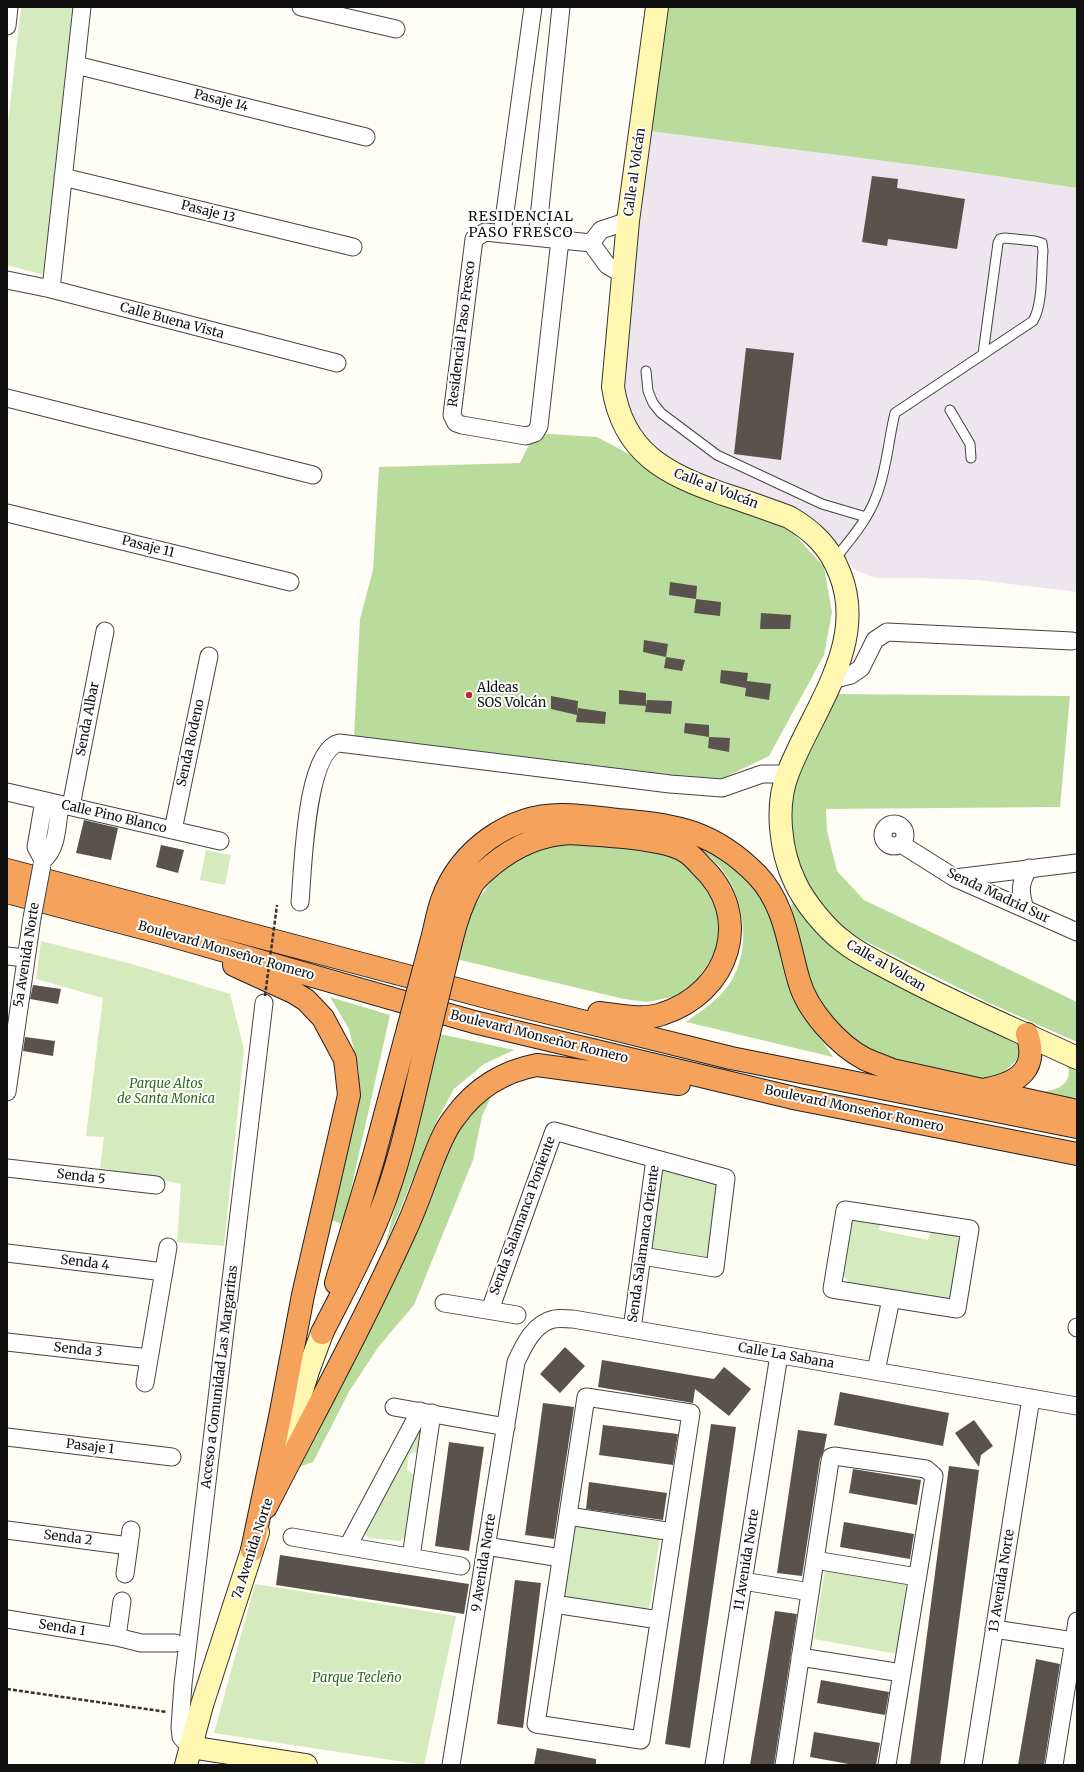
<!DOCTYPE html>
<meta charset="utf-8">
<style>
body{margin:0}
#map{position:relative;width:1084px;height:1772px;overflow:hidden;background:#fffdf5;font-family:Merriweather,serif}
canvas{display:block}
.frame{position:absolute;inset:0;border:8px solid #111;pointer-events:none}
</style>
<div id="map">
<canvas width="1084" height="1772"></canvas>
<div class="frame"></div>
</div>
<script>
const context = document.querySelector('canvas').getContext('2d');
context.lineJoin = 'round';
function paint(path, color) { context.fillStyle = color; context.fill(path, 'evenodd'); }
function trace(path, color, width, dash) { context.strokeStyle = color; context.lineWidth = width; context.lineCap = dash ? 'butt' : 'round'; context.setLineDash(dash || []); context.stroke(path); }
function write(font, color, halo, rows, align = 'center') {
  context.font = font + ' Merriweather,serif'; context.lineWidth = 4; context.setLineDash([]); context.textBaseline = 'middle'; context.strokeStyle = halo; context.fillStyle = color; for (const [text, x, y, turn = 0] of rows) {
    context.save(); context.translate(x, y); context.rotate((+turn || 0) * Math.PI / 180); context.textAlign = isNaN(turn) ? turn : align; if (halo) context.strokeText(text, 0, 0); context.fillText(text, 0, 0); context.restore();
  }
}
const industrial = new Path2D(`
 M649,131l306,39 122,18v404l-100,-12 -64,-2h-38l-22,-9 -15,-25 -43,-37 -40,-13 -93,-37 -19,-19 -11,-19 -8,-24 -1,-26z`);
const green = new Path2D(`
 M21,7h62l-31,270 -45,-12v-132z
 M206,850l25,5 -6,30 -25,-5z
 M41,941l91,23 98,30 14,56 -20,196 -47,-4 4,-58 -81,-16 4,-31 -18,-1 17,-138 -67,-19z
 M659,1168l58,16 -8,75 -62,-9z
 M856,1214l25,6 -2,10 49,10 4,-11 26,7c4,17 0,51 -10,66l-95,-15 -10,-12 4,-52z
 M416,1429l8,3 -4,19 -11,3 -2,16 9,6 -8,58 -8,7 -31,-3 -8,-7z
 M572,1524l88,14 -11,72 -86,-11z
 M825,1569l81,14 -9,71 -83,-15z
 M255,1584l201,32 -32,149 -210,-32z`);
const forest = new Path2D(`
 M663,7h414v181l-122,-18 -306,-39z
 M535,433l62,4 113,60 75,27 39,43 8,45 -8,43 -55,101 -56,27 -359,-46 6,-118 13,-49 6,-103 141,-4z
 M830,694l240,2 -10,111 -234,2 1,22 10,40 27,29 213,102v40l-90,-40 -136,-68 -25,-19 -23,-29 -16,-80z
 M565,842l102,8 27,16 22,38 3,24 -3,24 -23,33 -15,11 -31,6 -23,-3 -168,-40 16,-51 23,-32 20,-16 15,-8z
 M693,843l38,16 28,31 54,137 20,30 -147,-35c13,-10 27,-18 38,-31 29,-33 23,-90 -3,-123 -8,-9 -19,-17 -28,-25z
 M797,901l18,22 202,109 3,19 -4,10 -17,15 -10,4h-19l-89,-22 -31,-20 -31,-32 -14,-38 -14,-63z
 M330,997l60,18 -47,210 -11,-5 21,-100 6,-22v-27l-10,-42z
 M440,1034l74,16 -30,14 -30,25 -16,29 -53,128z
 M1077,1060v49l-46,-15c18,-3 45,-5 36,-31z
 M492,1095l-10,21 -9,44 -59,145 -35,41 -29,44 -37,72 -17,6 168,-349z`);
const building = new Path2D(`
 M872,176l26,3 -1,9 68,11 -8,50 -69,-10 -1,7 -25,-4z
 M746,348l48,5 -13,107 -47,-6z
 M670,582l27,4 -1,13 -27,-4z
 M696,599l25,3 -1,14 -26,-3z
 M761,613l30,2 -1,14h-30z
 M644,640l24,4 -2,13 -23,-5z
 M666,657l19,3 -3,11 -18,-3z
 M721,670l27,3 -2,15 -26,-5z
 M747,681l24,3 -2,16 -24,-4z
 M619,690l27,3v13l1,-6 25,1 -1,13 -26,-2 1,-6 -27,-2z
 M551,696l27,5 -1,14 -26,-6z
 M578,708l28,4 -1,12 -29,-2z
 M685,723l24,2v12l-25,-4z
 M709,737l21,1 -1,14 -21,-4z
 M84,820l34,8 -7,32 -35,-7z
 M161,845l23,5 -6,23 -22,-6z
 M33,985l28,4 -3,15 -28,-5z
 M25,1037l30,4 -2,15 -30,-5z
 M565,1347l20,19 -25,27 -20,-19z
 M602,1360l112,19 10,-12 27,22 -22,27 -34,-27 -2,14 -95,-16z
 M840,1392l109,21 -6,33 -109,-21z
 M543,1403l31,4 -20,132 -29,-4z
 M974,1420l19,26 -12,9 -2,12 -24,-34z
 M711,1424l25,3 -46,321 -25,-4z
 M603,1425l75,9 -5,31 -74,-10z
 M798,1430l29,4 -3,16 -4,9 -18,117 -25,-3z
 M449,1442l35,5 -15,104 -34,-5z
 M949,1466l30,4 -39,295h-30z
 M853,1469l68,11 -4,25 -68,-12z
 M589,1482l78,11 -4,27 -77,-11z
 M844,1522l70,12 -4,25 -70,-12z
 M280,1555l189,29 -5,30 -188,-29z
 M515,1580l26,3 -18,145 -26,-4z
 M775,1611l22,3 -23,151h-24z
 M1036,1659l24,5 -16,101h-26z
 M821,1680l68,12 -4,23 -68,-12z
 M814,1732l66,11 -4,22h-22l-44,-8z
 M537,1748l59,11v6h-62z`);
const path = new Path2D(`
 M7,1689l160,23`);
const lane = new Path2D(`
 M646,371l2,20 5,12 8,10 56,42 105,49 44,13
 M950,410l20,34 1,14
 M834,560c16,-20 33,-39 42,-63 11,-27 12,-56 19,-84l138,-92c10,-17 8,-49 10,-70l-1,-8 -7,-2 -30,-3 -5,1 -2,4 -15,111`);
const street = new Path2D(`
 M301,7l95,22
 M7,26l2,-19
 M76,65l290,72
 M63,177l290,70
 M502,234l31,-227
 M537,237l24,-230
 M560,240l-21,186 -4,7 -9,3 -64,-11 -6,-2 -4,-8 22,-176 11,-7 106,11
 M622,274l-15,-9 -16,-22 10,-13 27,-9
 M7,280l44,9 286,74
 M51,289l31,-282
 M7,398l306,77
 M7,513l283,69
 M832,680l19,-5 10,-7 14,-28 12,-8 185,9
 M7,792l213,49
 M71,806l34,-175
 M883 835a11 11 0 1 1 22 0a11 11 0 1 1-22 0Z
 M173,830l36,-174
 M901,844l54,34 122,54
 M43,860l-7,-13 8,-46
 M43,860c15,-11 14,-38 17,-55
 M955,878l122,-15
 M300,902c3,-30 5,-151 39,-159l331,41 52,4 40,-14h25
 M1025,909c-5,-17 -6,-25 4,-41
 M7,956l19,2
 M7,1092l25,-174
 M7,1168l149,17
 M845,1210l125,19 -13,80 -125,-20z
 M7,1253l157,19
 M444,1303l73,12
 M490,1310l64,-179 172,47 -11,90 -73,-12
 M1077,1327v1
 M632,1329l23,-170
 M7,1342l142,16
 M876,1371l15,-72
 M145,1383l23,-136
 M586,1397l105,16 -50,327 -105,-16z
 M394,1407l112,20
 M7,1437l165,20
 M568,1516l105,16
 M7,1530l122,16
 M292,1537l169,29
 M348,1546l72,-135
 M486,1546l75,12
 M411,1557l21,-144
 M815,1560l102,17
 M125,1574l6,-44
 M743,1581l67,11
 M554,1604l105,16
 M7,1619l110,18 24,6h34
 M994,1629l80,12
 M117,1637l5,-36
 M800,1657l102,16
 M190,1747l-9,-10 -1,-10 3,-43 81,-681
 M451,1765l65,-403c8,-17 18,-39 38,-43 6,-1 13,0 19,0l504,87
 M714,1765l65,-410
 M784,1765l46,-304 1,-4 3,-1 92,13 8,7 -47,289
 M973,1765l58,-367
 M1054,1765l23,-144`);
const secondary = new Path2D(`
 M657,7l-29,214 -15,166c10,66 53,87 110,107 22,7 44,15 66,23 24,14 41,30 51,57 28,70 -28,136 -52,199 -13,32 -8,78 7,109 9,20 31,47 49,60 16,13 37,22 55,32 58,31 118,56 178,84
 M276,1475l32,-104 14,-38
 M190,1747l116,18
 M186,1765l16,-60 56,-173`);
const highway = new Path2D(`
 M7,870l506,134 218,54 346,69
 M7,892l155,41 312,89 324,77 279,55
 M433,935c3,-12 5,-24 9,-35 18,-50 68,-86 121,-85 18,0 37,3 55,5 58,4 97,12 139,55 28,29 31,69 42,106 8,29 39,64 66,78 9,4 18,7 27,11l185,41
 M451,942c5,-21 11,-39 21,-57 5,-8 13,-14 20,-20 23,-19 49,-31 80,-32 28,3 88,4 111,17 7,4 13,10 18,16 54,50 28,127 -39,148 -20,7 -43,1 -63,-1
 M234,965l59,27 13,8 17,18 22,41 4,36 -46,200 -23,122 -28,133
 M987,1089c31,-6 52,-20 40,-55
 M336,1283l38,-127 34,-127
 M322,1333c20,-40 42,-79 58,-120 23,-58 34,-120 49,-180
 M266,1507c47,-92 97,-183 139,-276 11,-23 19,-48 28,-71 6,-15 12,-31 22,-43 20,-28 49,-46 82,-52l142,19`);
const pathBridge = new Path2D(`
 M265,996l12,-91`);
const streetBridge = new Path2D(`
 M32,918l10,-53`);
const highwayBridge = new Path2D(`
 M408,1029l25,-94
 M429,1033l22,-91`);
const markers = [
 [469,695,4,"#c4262e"]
];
const streetNames = [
 ["Pasaje 14",221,101,14],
 ["Calle al Volcán",635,172,-82],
 ["Pasaje 13",208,212,14],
 ["Calle Buena Vista",172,321,15],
 ["Residencial Paso Fresco",462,334,-83],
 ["Calle al Volcán",716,489,21],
 ["Pasaje 11",148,547,14],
 ["Senda Albar",88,719,-79],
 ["Senda Rodeno",191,743,-78],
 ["Calle Pino Blanco",114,817,13],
 ["Senda Madrid Sur",998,896,25],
 ["Boulevard Monseñor Romero",226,951,16],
 ["5a Avenida Norte",27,955,-81],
 ["Calle al Volcan",886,966,30],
 ["Boulevard Monseñor Romero",539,1037,14],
 ["Boulevard Monseñor Romero",854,1109,12],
 ["Senda 5",81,1177,7],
 ["Senda Salamanca Poniente",523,1216,-70],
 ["Senda Salamanca Oriente",644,1244,-82],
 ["Senda 4",85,1263,7],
 ["Senda 3",78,1350,6],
 ["Calle La Sabana",786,1356,10],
 ["Acceso a Comunidad Las Margaritas",220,1377,-83],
 ["Pasaje 1",90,1447,7],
 ["Senda 2",68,1538,7],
 ["7a Avenida Norte",253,1549,-72],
 ["11 Avenida Norte",747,1560,-81],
 ["9 Avenida Norte",484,1563,-81],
 ["13 Avenida Norte",1002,1581,-81],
 ["Senda 1",62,1628,9]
];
const poiNames = [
 ["Aldeas",477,688],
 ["SOS Volcán",477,703]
];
const parkNames = [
 ["Parque Altos",166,1084],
 ["de Santa Monica",166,1099],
 ["Parque Tecleño",357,1678]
];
const neighbourhoodNames = [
 ["RESIDENCIAL",521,217],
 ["PASO FRESCO",521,233]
];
paint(industrial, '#eee6ef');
paint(green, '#d5ebbd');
paint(forest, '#b9dc9c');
paint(building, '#5a524d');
trace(lane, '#444', 11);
trace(street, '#444', 19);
trace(secondary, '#333', 24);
trace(highway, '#222', 24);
trace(path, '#333', 2.5, [4, 2]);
trace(lane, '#fff', 9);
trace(street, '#fff', 17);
trace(secondary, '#fff6b0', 22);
trace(highway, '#f5a25d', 22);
trace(streetBridge, '#444', 19, []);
trace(highwayBridge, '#222', 24, []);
trace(pathBridge, '#333', 2.5, [4, 2]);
trace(streetBridge, '#fff', 17);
trace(highwayBridge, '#f5a25d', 22);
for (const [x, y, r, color] of markers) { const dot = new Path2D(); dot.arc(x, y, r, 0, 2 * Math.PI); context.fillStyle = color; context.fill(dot); trace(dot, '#fff', 1.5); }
write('13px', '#111', '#fff', streetNames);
write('13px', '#111', '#fff', poiNames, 'left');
write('italic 13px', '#2f6b1f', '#fff', parkNames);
context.letterSpacing = '1px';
write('14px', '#111', '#fff', neighbourhoodNames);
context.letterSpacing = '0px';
</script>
